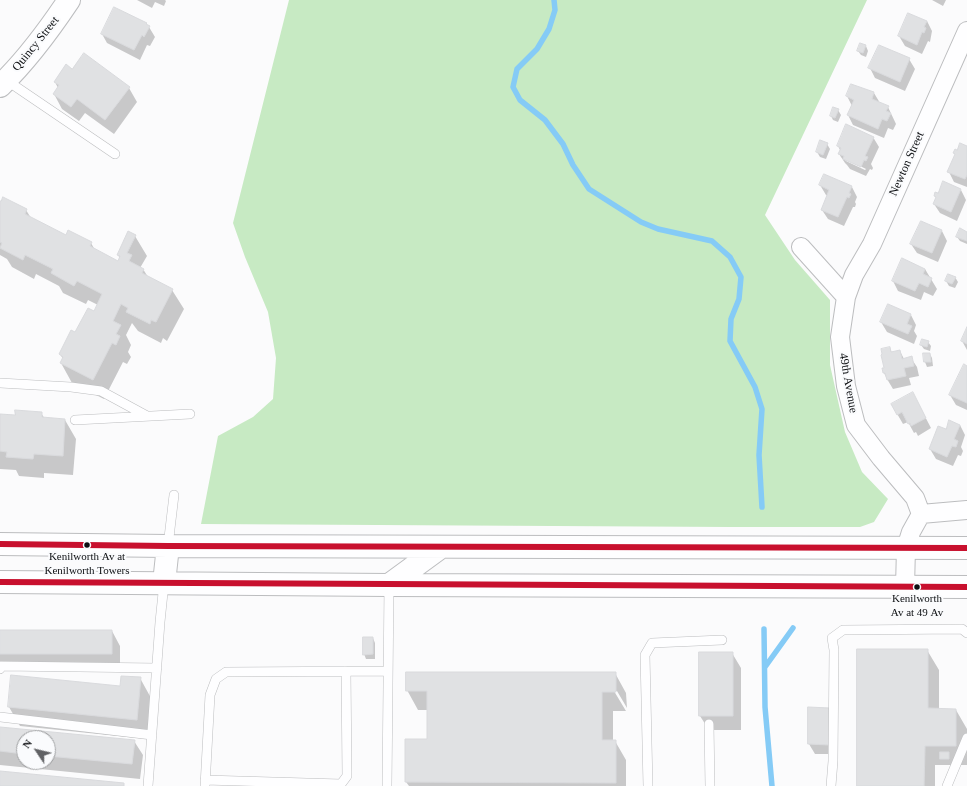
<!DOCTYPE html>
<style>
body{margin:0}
#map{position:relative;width:967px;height:786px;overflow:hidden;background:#fbfbfc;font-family:"Times New Roman",serif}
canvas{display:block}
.north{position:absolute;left:16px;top:730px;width:40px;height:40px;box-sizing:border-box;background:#fafbfd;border:1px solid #9c9d9f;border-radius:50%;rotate:305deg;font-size:11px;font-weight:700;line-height:16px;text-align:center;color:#0e1013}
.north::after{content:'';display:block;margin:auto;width:14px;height:18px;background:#616265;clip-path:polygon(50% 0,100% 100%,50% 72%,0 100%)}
</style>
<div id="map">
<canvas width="967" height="786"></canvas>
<div class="north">N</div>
</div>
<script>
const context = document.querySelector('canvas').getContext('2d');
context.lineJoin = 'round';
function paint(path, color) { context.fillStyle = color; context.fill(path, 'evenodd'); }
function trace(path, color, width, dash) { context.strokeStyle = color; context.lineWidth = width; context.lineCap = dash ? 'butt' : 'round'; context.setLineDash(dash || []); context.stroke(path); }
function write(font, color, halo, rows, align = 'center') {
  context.font = font + ' "Times New Roman",serif'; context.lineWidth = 4; context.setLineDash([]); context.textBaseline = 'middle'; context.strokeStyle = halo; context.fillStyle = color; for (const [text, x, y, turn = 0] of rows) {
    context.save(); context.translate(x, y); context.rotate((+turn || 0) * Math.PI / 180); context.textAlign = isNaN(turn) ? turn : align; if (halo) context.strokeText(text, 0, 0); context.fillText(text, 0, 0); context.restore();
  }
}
const green = new Path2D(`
 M289,0h578l-102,215 30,45 35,40v65l15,67 17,40 26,27 -14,23 -14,5h-130l-529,-3 17,-88 35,-19 20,-18 3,-41 -8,-46 -23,-55 -12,-34z`);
const shadow = new Path2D(`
 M137,0h28l1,1 -2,5 -9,-4 -3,6z
 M932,0h14l-3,6z
 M927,21l5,10 -2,11 -2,-1 -6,13 -17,-8 -6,-10z
 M149,27l6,10 -5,9 -3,-1 -7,15 -33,-17 -5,-9z
 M861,44l5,2 2,5 -2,6 -5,-2 -3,-4z
 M909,59l6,10 -10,22 -30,-13 -5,-10z
 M72,70l57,18 8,14 -23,32 -29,-21 -6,8 -17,-12 -8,-15 4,-6 -3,-6z
 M874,93l6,10 8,4 8,17 -3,6 -5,-2 -4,10 -31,-13 -5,-10 4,-9 -5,-10z
 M838,110l3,5 -3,7 -5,-2 -2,-4z
 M873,137l6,10 -8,17 2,4 -1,2 -2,-1 -4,7 -16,-7 -3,-4 -2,-2 -6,-9 1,-4 -2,-4zM844,158l22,11 -1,1 -19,-9z
 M827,144l3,5 -4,10 -6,-2 -3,-5z
 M967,147v40l-13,-5 -5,-10 7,-16 -2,-3z
 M825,175l27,12 5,10 -2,5 1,2 -1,3h-2l-9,19 -16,-7 -6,-9 6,-14 -2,-1 -6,-10z
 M961,190l5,10 -9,21 -17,-8 -6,-9 2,-6 -1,-2z
 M0,202l26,8 5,8 36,18 24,7 4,7 23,12 2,-3 -2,-4 11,-22 6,3 12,20 -7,12 3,1 5,8 24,13 12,19 -17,32 -4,-3 -2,5 -23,-12 -6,-8 -6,12 5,10 -3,7 3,5 -4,7 -4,-2 -19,37 -32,-16 -11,-20 2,-4 -3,-5 35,-42 3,-7 -10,-5 -2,4 -23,-11 -4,-7 -23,-12 -2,5 -22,-12 -5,-8 -7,-4z
 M921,222l21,9 5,10 -9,21 -21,-9 -6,-9z
 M967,233v11l-7,-3 -3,-4z
 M925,269l12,20 -4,7 -9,-4 -3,8 -23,-9 -5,-10z
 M955,277l3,5 -3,6 -6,-2 -3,-5z
 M888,305l23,10 5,10 -2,6 3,5 -3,8 -27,-12 -6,-10z
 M967,329v21l-5,-9z
 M928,342l3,4 -1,5 -6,-2 -3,-4z
 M890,348l2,5 8,-2 4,8 7,-1 6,9 2,9 -10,2 2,7 -18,4 -6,-10 -3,-6z
 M930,354l2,4 1,8 -6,1 -2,-5z
 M967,367v43l-11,-5 -6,-10z
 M918,403l13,25 -13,8 -2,-4 -2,1 -6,-11 -5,2 -11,-19z
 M41,413l4,6 20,1 11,19 -3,36 -29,-2v5l-25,-2 -3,-6 -16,-1v-54l16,1z
 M960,425l5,10 -4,12 2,4 -2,5 -3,-1 -5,11 -17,-7 -6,-10 16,-19z
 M0,631h112l8,15v23h-120z
 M373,638l2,5v16h-9l-2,-5z
 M927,650l12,20v40h17l11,19v36h-32v21h-77z
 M732,653l9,15v62h-32l-9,-14z
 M615,673l11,20 1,15 -10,-17h-3l12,20h-13v30h2l11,19v26h-217l-3,-4 22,-42v-30h-10l-11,-20z
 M140,678l11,20 -4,41 -127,-13 -11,-19 111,-20z
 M809,708l26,46h-20l-6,-10z
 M0,728l134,13 9,14 -3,24 -140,-14zM24,738h24v24h-24z`);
const stream = new Path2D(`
 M554,0l1,10 -6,19 -12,20 -20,20 -4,18 7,13 25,20 18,24 10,21 16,24 52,33 17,7 54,12 18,16 11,20 -2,22 -8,20 -1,22 25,46 7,22 -3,46 3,52
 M764,629l1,78 7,79
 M765,667l28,-39`);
const building = new Path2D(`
 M114,7l33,16 -1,1 4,2 -6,11 -2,-2 -8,15 -33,-16z
 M908,13l19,8 -3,6 2,1 -2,5 -2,-1 -5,13 -19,-9z
 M860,43l6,2 -3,8 -6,-2z
 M879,45l31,13 -10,24 -32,-14z
 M84,53l46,34 -25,33 -28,-21 -6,8 -18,-13 6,-9 -5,-3 12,-18 6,5z
 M851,84l23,8 -2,7 17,7 -3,5 5,2 -4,8 -5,-2 -4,10 -31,-14 7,-15 -8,-4z
 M833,107l6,2 -4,9 -5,-2z
 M846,124l28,13 -9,19 3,1 -2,4 -2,-1 -3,7 -18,-8 1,-3 -6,-2 3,-6 -4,-2z
 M820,140l8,3 -5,12 -7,-3z
 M960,143l7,3v29l-2,4 -18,-7 8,-18 -2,-1 2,-4 2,1z
 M824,174l28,12 -3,7 2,1 -2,4 -2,-1 -9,20 -17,-7 8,-20 -10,-5z
 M943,181l18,8 -10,23 -18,-8 3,-7 -2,-1 1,-4 3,1z
 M3,197l24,12 -2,5 41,21 2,-5 24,12 -2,4 28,15 2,-5 -3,-1 11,-24 8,4 -9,18 5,2 -3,6 15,8 -2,4 31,16 -17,33 -5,-2 -1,4 -24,-12 2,-4 -7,-4 -8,17 8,4 -5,9 4,2 -4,9 -4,-2 -19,37 -33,-17 3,-6 -4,-3 12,-24 4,2 13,-24 6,3 8,-17 -25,-13 -3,5 -23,-13 2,-4 -28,-14 -2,5 -23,-12 2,-5 -2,-1v-41h1z
 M921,221l21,9 -10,23 -22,-9z
 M960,228l7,4v9l-11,-4z
 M902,258l23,11 -2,5 9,4 -4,9 -9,-4 -4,8 -23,-10z
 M948,274l8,3 -4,7 -7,-3z
 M888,304l23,10 -4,10 5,2 -4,8 -28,-12z
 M967,327v17l-6,-3z
 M922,339l7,2 -2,6 -7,-2z
 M890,347l1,5 9,-2 2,9 10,-3 2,10 -10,2 2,8 -19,4 -2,-7h-2l-1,-5h2l-3,-13 1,-1 -1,-5z
 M923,353h7l1,9h-7z
 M964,364l3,2v37l-18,-8z
 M913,392l13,26 -15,8 -1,-3 -2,1 -6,-12 -5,3 -6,-11z
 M15,410l27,2v5l23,2 -2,37 -29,-2 -1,5 -27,-2 1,-5 -7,-1v-37l15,1z
 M949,420l11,5 -6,14 4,2 -2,6 -4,-1 -5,11 -18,-8 9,-23 8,3z
 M0,630h112v24h-112z
 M363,637h10v17l-10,1z
 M857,649h71v59l28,1v37h-31l-1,40h-67z
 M699,652h34v64h-34z
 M406,672h210v20h-14v48h14v43l-211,-1v-43h22v-48h-21z
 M11,675l109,11 1,-10 20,1 -4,43 -129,-13z
 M808,707l22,1v37l-22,-1z
 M0,727l135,13 -3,24 -84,-8v-18h-24v16l-24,-3z
 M940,752h9v7h-9z
 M0,771l124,12v3h-124z`);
const service = new Path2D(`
 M6,80l109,74
 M0,383l71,4 30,4 46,25
 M75,420l115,-6
 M168,546l6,-51
 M0,669l1,-3 156,2
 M0,717l152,18
 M709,724l1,62
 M205,780l136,4 6,-8 -1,-105
 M148,786l12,-164 4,-39
 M205,786l5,-91 6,-16 10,-7 162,-1
 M387,786l2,-201
 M648,786l-3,-131 7,-12 70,-3
 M831,786l2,-25 1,-111 -2,-12 11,-8 119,-1 5,4
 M947,786l20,-48`);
const minor = new Path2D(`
 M801,247l45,50 -6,40 6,49 10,39 25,33 34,40 6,16
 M846,297l8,-22 18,-31 95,-213
 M921,514l46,-4
 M905,587l1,-39 5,-16 10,-18`);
const tertiary = new Path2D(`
 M0,86c26,-25 49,-56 69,-86`);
const primary = new Path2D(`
 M0,544l168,2 799,2
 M0,582l389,3 578,2
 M164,583l4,-37
 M389,585l52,-38`);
const bus1 = new Path2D(`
 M0,544l168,2 799,2
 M0,582l967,5`);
const markers = [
 [87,545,3.5,"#0e1013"],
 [917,587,3.5,"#0e1013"]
];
const busNames = [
 ["Kenilworth Av at",87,557],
 ["Kenilworth Towers",87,571],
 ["Kenilworth",917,599],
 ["Av at 49 Av",917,613]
];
const streetNames = [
 ["Quincy Street",36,44,-51],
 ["Newton Street",907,164,-66],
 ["49th Avenue",848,383,80]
];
paint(green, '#c7eac3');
paint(shadow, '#0003');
trace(stream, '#85cbf6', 5.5);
paint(building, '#e0e1e3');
trace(building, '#d9dadd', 1);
trace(service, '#bcbdbf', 10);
trace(minor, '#bcbdbf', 20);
trace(tertiary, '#bcbdbf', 24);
trace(primary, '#bcbdbf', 24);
trace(service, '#fefeff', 9);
trace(minor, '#fefeff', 18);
trace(tertiary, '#fefeff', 22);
trace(primary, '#fefeff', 22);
trace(bus1, '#c8102e', 6);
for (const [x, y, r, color] of markers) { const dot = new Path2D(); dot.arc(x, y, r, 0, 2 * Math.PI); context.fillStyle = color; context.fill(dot); trace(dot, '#fafbfd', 1.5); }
write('11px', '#0e1013', '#fafbfd', busNames);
write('12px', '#0e1013', '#fafbfd', streetNames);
</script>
